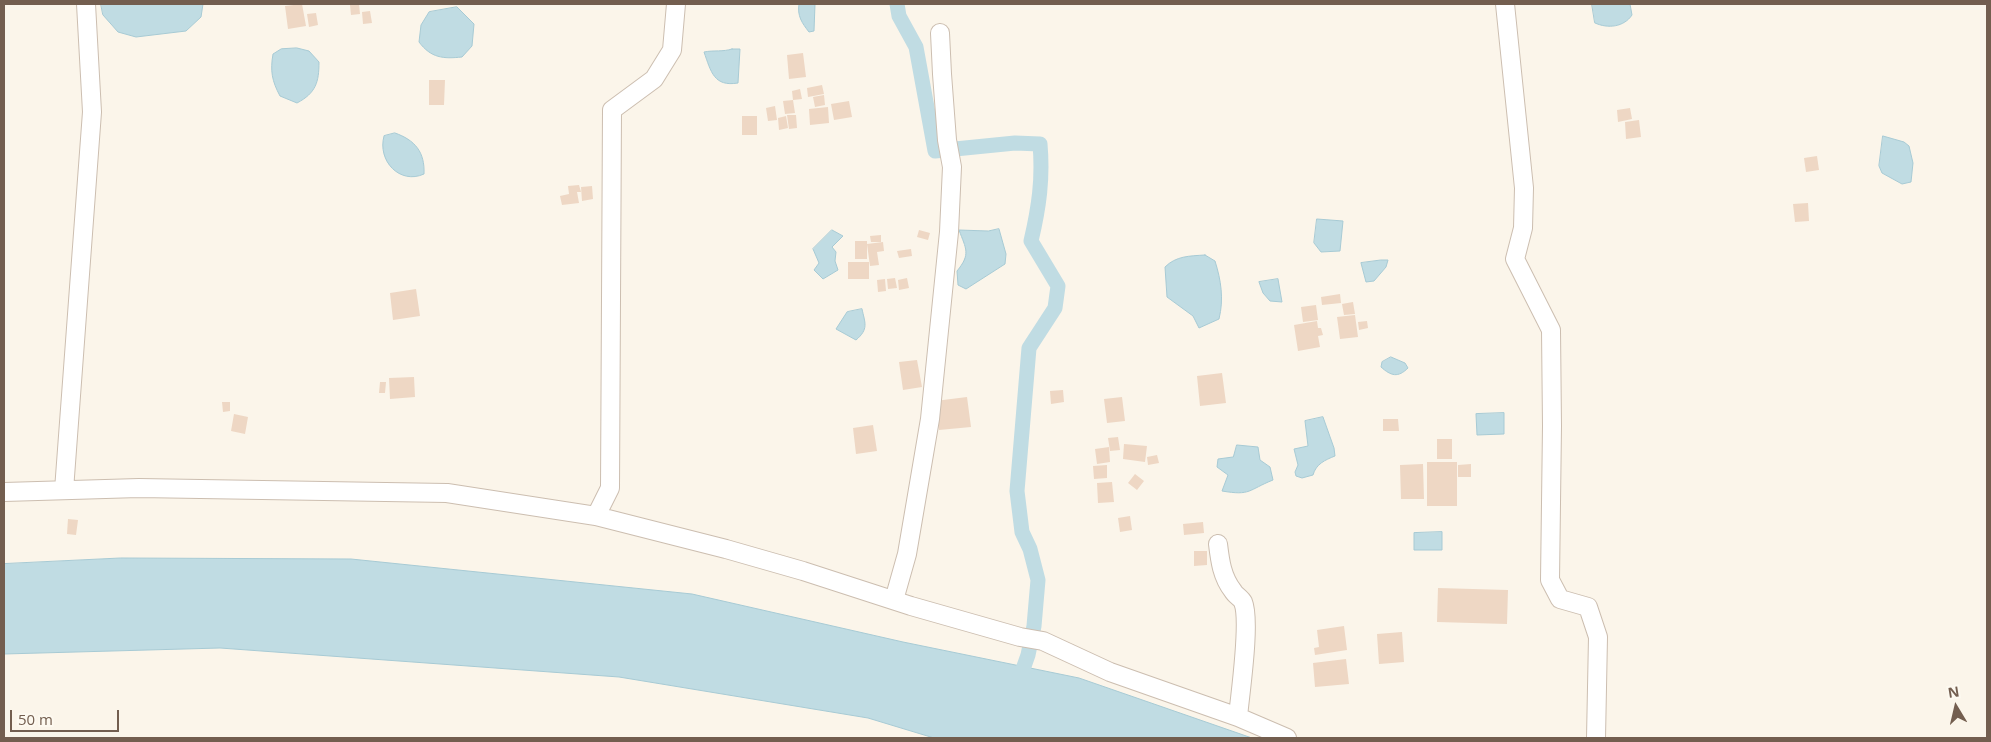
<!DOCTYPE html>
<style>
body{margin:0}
#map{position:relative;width:1991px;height:742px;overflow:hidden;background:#fbf5ea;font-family:"Open Sans",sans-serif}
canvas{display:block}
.frame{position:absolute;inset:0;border:5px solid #735e4f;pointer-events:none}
.north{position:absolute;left:1931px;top:682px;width:50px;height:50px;-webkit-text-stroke:4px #fdf9f0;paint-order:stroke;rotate:351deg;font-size:14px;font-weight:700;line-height:20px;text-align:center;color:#735e4f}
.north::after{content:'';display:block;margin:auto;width:18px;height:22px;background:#735e4f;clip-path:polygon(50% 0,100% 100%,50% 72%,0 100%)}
.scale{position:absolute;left:10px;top:710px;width:109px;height:22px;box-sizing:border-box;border:2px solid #735e4f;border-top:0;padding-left:6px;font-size:15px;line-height:18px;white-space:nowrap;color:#735e4f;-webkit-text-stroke:4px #fdf9f0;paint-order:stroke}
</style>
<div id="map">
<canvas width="1991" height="742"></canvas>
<div class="frame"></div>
<div class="north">N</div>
<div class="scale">50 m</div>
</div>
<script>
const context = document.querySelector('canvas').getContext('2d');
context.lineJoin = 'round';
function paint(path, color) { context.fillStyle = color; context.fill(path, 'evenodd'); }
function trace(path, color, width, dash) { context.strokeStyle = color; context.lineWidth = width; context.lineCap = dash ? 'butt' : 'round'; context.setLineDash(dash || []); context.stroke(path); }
const water = new Path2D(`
 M101,4h102l-2,13 -15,14 -50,6 -18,-5 -15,-17z
 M799,4h16l-1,27 -5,1c-7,-9 -12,-16 -10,-28z
 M1592,4h38l2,11c-8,12 -24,14 -37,8z
 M457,7l17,17 -2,22 -10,11c-19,2 -31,1 -43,-15l2,-17 8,-13z
 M297,48l12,3 10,11c0,20 -3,31 -22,41l-17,-7c-8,-15 -10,-25 -7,-42l8,-5z
 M732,49h8l-2,34c-24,4 -27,-11 -34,-31 10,-2 19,0 28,-3z
 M395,133c20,7 30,19 29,41 -24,11 -47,-13 -40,-38z
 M1883,136l21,6 5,4 4,17 -2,19 -9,2 -20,-11 -3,-7z
 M1317,219l26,2 -3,30 -19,1 -7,-9z
 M999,229l7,25 -1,10 -39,25 -8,-4 -1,-14c14,-17 9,-22 2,-41l29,1z
 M832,230l11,6 -11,11 4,5 -1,9 3,9 -15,9 -9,-9 5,-7 -6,-14z
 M1205,255l10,6c6,19 9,38 4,58l-20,9 -6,-12 -26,-19 -2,-30c11,-11 24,-11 40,-12z
 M1381,260h7l-2,7 -12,14 -8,1 -5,-19z
 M1278,279l4,23 -12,-1 -7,-8 -4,-11z
 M862,309c3,14 7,20 -6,31l-20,-11 11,-17z
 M1391,357l14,6 3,5c-10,10 -17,8 -27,-1l1,-5z
 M1504,413v21l-27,1 -1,-21z
 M1323,417l11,31 1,8c-10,4 -19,8 -22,19l-11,3 -6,-2 -1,-4 3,-7 -4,-16 14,-3 -3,-25z
 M1237,445l21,2 2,13 10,7 3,13c-25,10 -22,16 -51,11l6,-16 -11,-8 1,-8 15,-2z
 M1442,532v18h-28v-17z
 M121,558l230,1 341,35 211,48 176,36 173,60h-318l-66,-20 -249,-41 -399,-29 -216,6v-90z`);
const canal = new Path2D(`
 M897,4l2,12 17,31 19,104 80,-8 25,1c3,35 -1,63 -9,97l27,45 -3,22 -26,40 -12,143 5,41 8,17 8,31 -4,46 -6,29 -11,31`);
const building = new Path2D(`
 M302,4l4,22 -18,3 -3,-23z
 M359,4l1,10 -9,1 -1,-10z
 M370,11l2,12 -9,1 -1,-12z
 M316,13l2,12 -9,2 -2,-13z
 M803,53l3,24 -17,2 -2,-24z
 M429,80h16l-1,25h-15z
 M822,85l2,9 -16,3 -1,-9z
 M800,89l2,10 -9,1 -1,-9z
 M824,95l1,10 -10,2 -2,-10z
 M793,100l2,13 -10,1 -2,-13z
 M849,101l3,16 -18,3 -3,-16z
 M775,106l2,14 -9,1 -2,-13z
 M828,107l1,16 -19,2 -1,-16z
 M1630,108l2,11 -14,3 -1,-12z
 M787,115h9l1,13 -8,1z
 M742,116h15v19h-15z
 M786,116l2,12 -9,2 -1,-12z
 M1639,120l2,17 -15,2 -1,-17z
 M1817,156l2,14 -13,2 -2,-14z
 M579,185l2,7h-4l2,11 -17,2 -2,-9 9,-2 -1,-8z
 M592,186l1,13 -11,2 -1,-14z
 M1808,203l1,18 -14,1 -2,-18z
 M919,230l11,3 -2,7 -11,-3z
 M881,235v7h-10l-1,-6z
 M855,241h12v18h-12z
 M883,242l1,9 -7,1 2,13 -9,1 -3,-22z
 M911,249l1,7 -13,2 -2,-7z
 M848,262h21v17h-21z
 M895,278l2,10 -9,1 -1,-10z
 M907,278l2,10 -10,2 -1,-10z
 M885,279l1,12 -8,1 -1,-12z
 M416,289l4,27 -27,4 -3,-27z
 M1340,294l1,9 -19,2 -1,-8z
 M1353,302l2,12 -11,1 -2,-11z
 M1316,305l2,15 -15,2 -2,-15z
 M1355,315l3,22 -18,2 -3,-22z
 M1317,321l1,7h3l2,7 -5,1 2,11 -22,4 -4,-26z
 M1367,321l1,7 -9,2 -1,-8z
 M917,360l5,27 -19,3 -4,-28z
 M1222,373l4,30 -26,3 -3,-30z
 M414,377l1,20 -25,2 -1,-21z
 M380,382h6l-1,11h-6z
 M1063,390l1,12 -13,2 -1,-13z
 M967,397l4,30 -32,3 -4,-29z
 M1122,397l3,24 -18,2 -3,-24z
 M222,402h8v9l-7,1z
 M234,414l14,3 -3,17 -14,-3z
 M1383,419h15l1,12h-16z
 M873,425l4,26 -21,3 -3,-26z
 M1118,437l2,13 -10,1 -2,-13z
 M1437,439h15v20h-15z
 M1124,444l23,2 -2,16 -22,-3z
 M1109,447l1,15 -13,2 -2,-15z
 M1157,455l2,8 -11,2 -1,-8z
 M1427,462h30v44h-30z
 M1423,464l1,35h-23l-1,-34z
 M1471,464v13h-13v-12z
 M1107,465v13l-13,1 -1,-13z
 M1135,474l9,7 -7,9 -9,-7z
 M1112,482l2,20 -16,1 -1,-20z
 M1130,516l2,14 -12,2 -2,-14z
 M68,519l10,1 -2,15 -9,-1z
 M1203,522l1,11 -20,2 -1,-11z
 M1194,551h13v14l-13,1z
 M1438,588l70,2 -1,34 -70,-2z
 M1344,626l3,24 -32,5 -1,-7 5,-1 -2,-17z
 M1402,632l2,30 -25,2 -2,-30z
 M1346,659l3,25 -34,3 -2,-24z`);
const street = new Path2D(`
 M1505,4l19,184 -1,40 -8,31 36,71 1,96 -2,154 10,19 28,8 10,30 -2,101
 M64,490l28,-378 -6,-108
 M4,492l135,-4 308,5 149,23 130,33 77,22 108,35 109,31 23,4 67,31 128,45 49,21
 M596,516l14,-28 2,-378 42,-31 18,-29 4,-46
 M1218,544c2,17 4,33 15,47 2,4 8,7 10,11 8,19 -3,92 -5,115
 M894,600l13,-46 23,-135 19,-187 3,-65 -5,-27 -5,-66 -2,-41`);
paint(water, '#c0dce3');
trace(water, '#a7cad4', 1);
trace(canal, '#c0dce3', 15);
paint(building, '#eed7c4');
trace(street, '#ccbeb0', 20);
trace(street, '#fff', 18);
</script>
